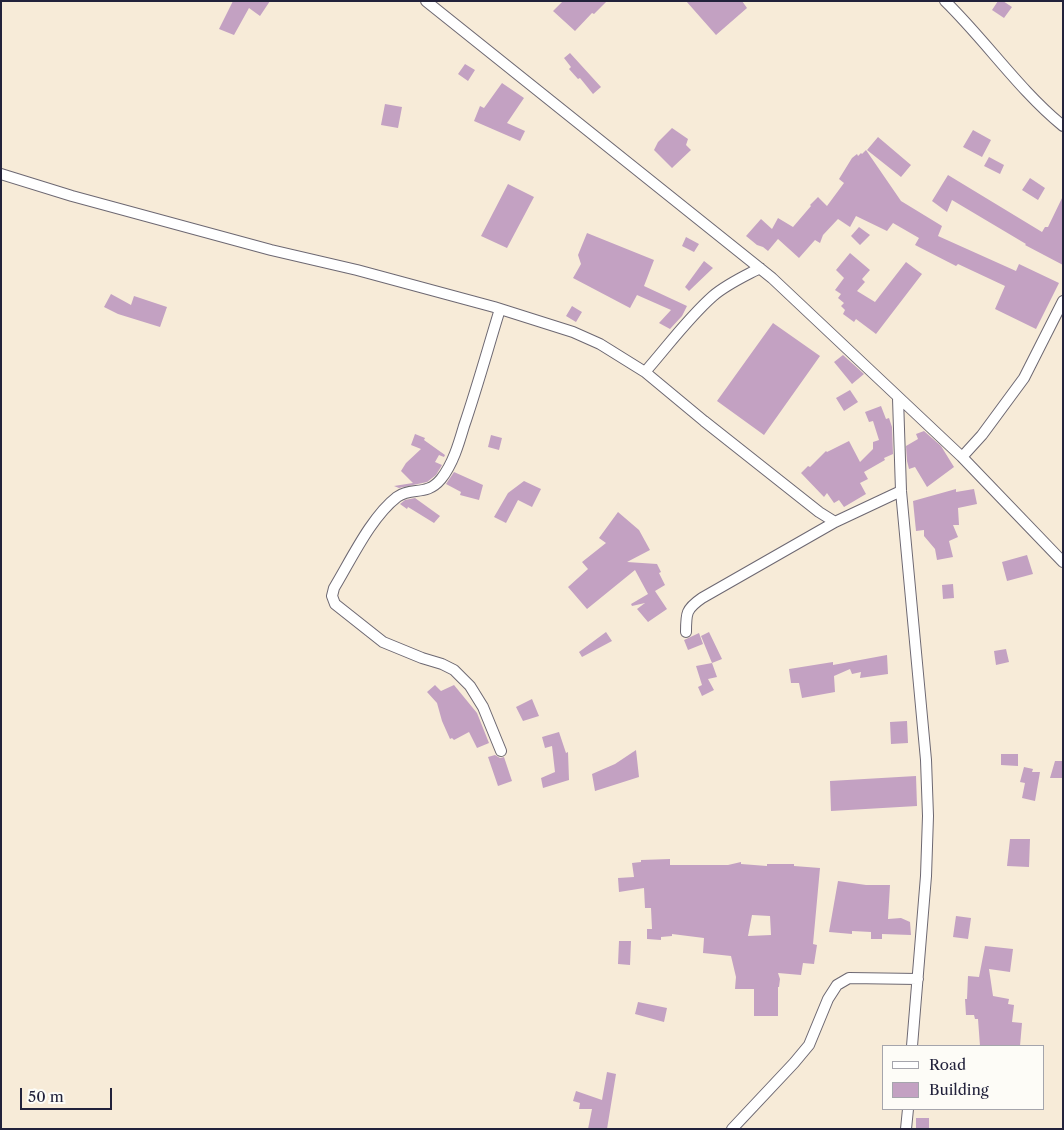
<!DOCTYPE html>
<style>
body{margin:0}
#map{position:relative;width:1064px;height:1130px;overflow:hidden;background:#f7ebd8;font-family:"Libre Caslon Text",serif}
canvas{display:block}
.frame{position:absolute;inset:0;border:2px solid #22223b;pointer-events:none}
.legend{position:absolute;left:882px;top:1045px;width:162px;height:65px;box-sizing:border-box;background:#fdfcf7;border:1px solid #a5a5ac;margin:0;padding:6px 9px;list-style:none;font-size:15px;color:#22223b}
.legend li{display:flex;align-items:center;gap:10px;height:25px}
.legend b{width:25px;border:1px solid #a5a5ac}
.scale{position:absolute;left:20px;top:1088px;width:92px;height:22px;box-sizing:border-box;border:2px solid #22223b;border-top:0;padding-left:6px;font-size:15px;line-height:18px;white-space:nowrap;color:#22223b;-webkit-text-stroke:4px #fdfcf7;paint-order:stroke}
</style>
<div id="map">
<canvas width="1064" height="1130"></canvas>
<div class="frame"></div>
<ul class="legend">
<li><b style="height:6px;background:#fff"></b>Road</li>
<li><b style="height:14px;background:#c3a1c2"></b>Building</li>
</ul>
<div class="scale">50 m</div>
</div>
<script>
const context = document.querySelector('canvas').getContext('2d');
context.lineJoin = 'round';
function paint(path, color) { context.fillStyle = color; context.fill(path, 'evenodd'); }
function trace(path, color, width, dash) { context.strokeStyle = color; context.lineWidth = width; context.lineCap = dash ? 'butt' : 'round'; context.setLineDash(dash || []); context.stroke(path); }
const building = new Path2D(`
 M233,1h37l-10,15 -11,-8 -15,27 -15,-6z
 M563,1h44l-13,13 -2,-1 -17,18 -22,-20z
 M686,1h56l5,7 -31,27z
 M998,1h5l9,6 -8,11 -12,-8z
 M570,53l31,34 -8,7 -13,-16 -2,1 -9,-10 2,-2 -7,-9z
 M465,64l10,6 -7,11 -10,-7z
 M502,83l22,15 -17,25 18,8 -5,10 -46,-20 6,-15 4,2z
 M385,104l17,3 -4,21 -17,-3z
 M672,128l16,11 -2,6 5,5 -19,18 -18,-18 4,-8z
 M973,130l18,10 -9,17 -19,-10z
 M878,137l33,28 -10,12 -34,-27z
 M866,150l35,51 41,25 -4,10 78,35 3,-7 40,19 -23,46 -41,-20 10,-23 -47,-22 -2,2 -41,-21 4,-7 -26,-15 -6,8 -31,-15 -6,11 -12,-8 -15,16 -3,8 -5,-3 -16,18 -21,-19 -10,12 -5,-4 -6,-2 -11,-9 15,-17 11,10 6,-11 15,9 18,-21 -1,-1 8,-8 9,9 17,-23 -5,-4 13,-21 5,-4 1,2 3,-3 1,1z
 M989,157l15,8 -4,9 -16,-8z
 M948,175l94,57 3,-5h3l15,-31v69l-38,-20 1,-1 -74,-44 -5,12 -15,-11z
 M1030,178l15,10 -7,12 -16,-10z
 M508,184l26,13 -27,51 -26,-12z
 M859,227l11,8 -10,10 -9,-9z
 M587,233l67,27 -10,26 43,20 -5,10 -12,13 -11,-6 12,-13 -34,-15 -7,13 -57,-30 8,-14 -3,-9z
 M686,237l13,7 -5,8 -12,-6z
 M850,253l20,17 -8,9 3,3 -8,9 18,11 31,-40 16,12 -46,60 -20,-15 -2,3 -11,-8 2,-4 -4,-4 3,-3 -6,-5 3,-4 -6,-4 9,-12 -8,-8z
 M704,261l9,7 -24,23 -4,-4z
 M111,294l20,11 3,-9 33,11 -7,20 -42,-13 -14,-7z
 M572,306l10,6 -6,10 -10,-6z
 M773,323l47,33 -56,79 -47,-34z
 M843,355l21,19 -12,10 -18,-22z
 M850,390l8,12 -14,9 -8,-13z
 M881,406l5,13 3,-1 3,9 1,27 -9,4 1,2 -21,12 4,7 -8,4 6,11 -22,13 -5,-7 -5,3 -7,-10 -3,4 -23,-24 7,-7 2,1 16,-16 1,1 22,-11 11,21 13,-13v-7l6,-2 -6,-19 -4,1 -4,-10z
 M924,431l17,15 13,21 -27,20 -12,-20 -6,2 -2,-8 -1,-15 12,-7 -2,-5z
 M415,434l10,4 -1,2 21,15 -1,2 -5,-2 -4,7 7,3 -6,10 -9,7 -28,6 -5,-2 19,-3 -12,-12 5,-8 15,-14 -10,-4z
 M491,435l11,3 -3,12 -11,-3z
 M454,472l29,13 -4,15 -19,-5 1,-3 -15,-8z
 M524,481l17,8 -9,18 -14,-7 -12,23 -12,-6 14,-24z
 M956,489v3l18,-3 3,15 -19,4 1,17h-6l5,12 -9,4 4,16 -16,3 -2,-11 -11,-13v-6l-8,1 -3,-30z
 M415,498l25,18 -6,7 -26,-16 -1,2 -7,-5 5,-4z
 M618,512l21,18 11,20 -23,12 30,2 4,8 -2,1 6,12 -10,6 12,18 -19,13 -11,-13 8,-6 -13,3 -1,-2 17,-10 -13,-24 -48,39 -19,-22 20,-18 -6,-7 24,-19 -7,-5z
 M1027,555l6,19 -26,7 -5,-19z
 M953,584l1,14 -11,1 -1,-14z
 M606,632l6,9 -30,16 -3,-5z
 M709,632l13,27 -10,4 -11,-27z
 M699,633l4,11 -15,6 -4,-10z
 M1006,649l3,13 -13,3 -2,-14z
 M887,655l1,19 -28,4 1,-6 -9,2 -2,-5 -16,7 1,16 -33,6 -3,-15h-8l-2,-14 44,-7v3z
 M712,663l5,14 -9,2 6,11 -12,6 -4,-9 4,-2 -6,-19z
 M435,685l6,6 13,-6 23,28 12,30 -12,5 -8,-16 -15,8 -2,-2 -2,1 -8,-18 -5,-18 -10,-11z
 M532,699l7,17 -16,5 -7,-14z
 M907,721l1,22 -17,1 -1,-22z
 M559,732l7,21 2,-1 1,28 -26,8 -2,-10 14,-6 -3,-26 -7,2 -3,-11z
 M636,750l3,27 -44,14 -3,-17 23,-10z
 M1001,754h17v12l-17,-1z
 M495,755l5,3 4,-1 8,24 -14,5 -10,-29z
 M1055,761h8v17h-13z
 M1024,767l9,2 -1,3h8l-5,29 -13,-3 3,-15 -5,-1z
 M916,776l1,30 -86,5 -1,-30z
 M1010,839h20l-1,28 -22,-1z
 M670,859v6h58l13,-3v2l26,2v-2h27v2l26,2 -7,76 4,1 -3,19 -11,-1 -2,12 -23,-2 2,6 -1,8h-1v29h-24v-27h-19l1,-12 -5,-21 -28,-3 1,-15 -32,-4v2l-11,1v3l-14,-1v-10h5l-1,-21h-6l-1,-20 -25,4 -1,-14 16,-1 -2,-14 9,-1v-2zM752,915l18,1 1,19 -23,1z
 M838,881l28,4h24l-2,34 13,-1 9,4 1,13 -29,-1v5h-11v-7l-19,-1v3l-23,-2z
 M956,916l15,2 -3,21 -15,-2z
 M619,941h12l-1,24 -12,-1z
 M985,946l28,3 -3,23 -21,-3 4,27 16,3 -1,5 6,1 -2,17 10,1 -2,23h-40l-2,-27h-3l-1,-4h-8l-1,-16h2l1,-23 11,1z
 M638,1002l29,6 -3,14 -29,-8z
 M607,1072l9,2 -9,55h-19l4,-20h-13l1,-6 -7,-2 3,-10 26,9z
 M916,1118h13v11h-13z`);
const street = new Path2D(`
 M426,1l346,277 190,179 101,105
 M945,1c41,40 74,89 118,125
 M1,174l71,22 199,54 86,20 137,37 79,25 27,12 45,28 59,49 115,91 16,10
 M500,309c-12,39 -23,79 -36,117 -5,17 -11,38 -23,53 -15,18 -29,7 -44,18 -26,20 -46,63 -63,91l-2,8 3,8 48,38 39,16 20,6 12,6 16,16 13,21 18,44
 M645,372c22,-25 43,-54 68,-76 14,-12 30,-19 47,-28
 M898,398l3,93 25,269 2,56 -2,60 -14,170
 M962,457l20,-22 42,-57 39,-77
 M686,632c0,-19 0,-23 16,-34l133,-76 66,-31
 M732,1129l62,-66 15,-18 19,-46 9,-14 12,-7 69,1
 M906,1129l2,-20`);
paint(building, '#c3a1c2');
trace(street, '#6d6872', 12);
trace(street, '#fff', 10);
</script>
